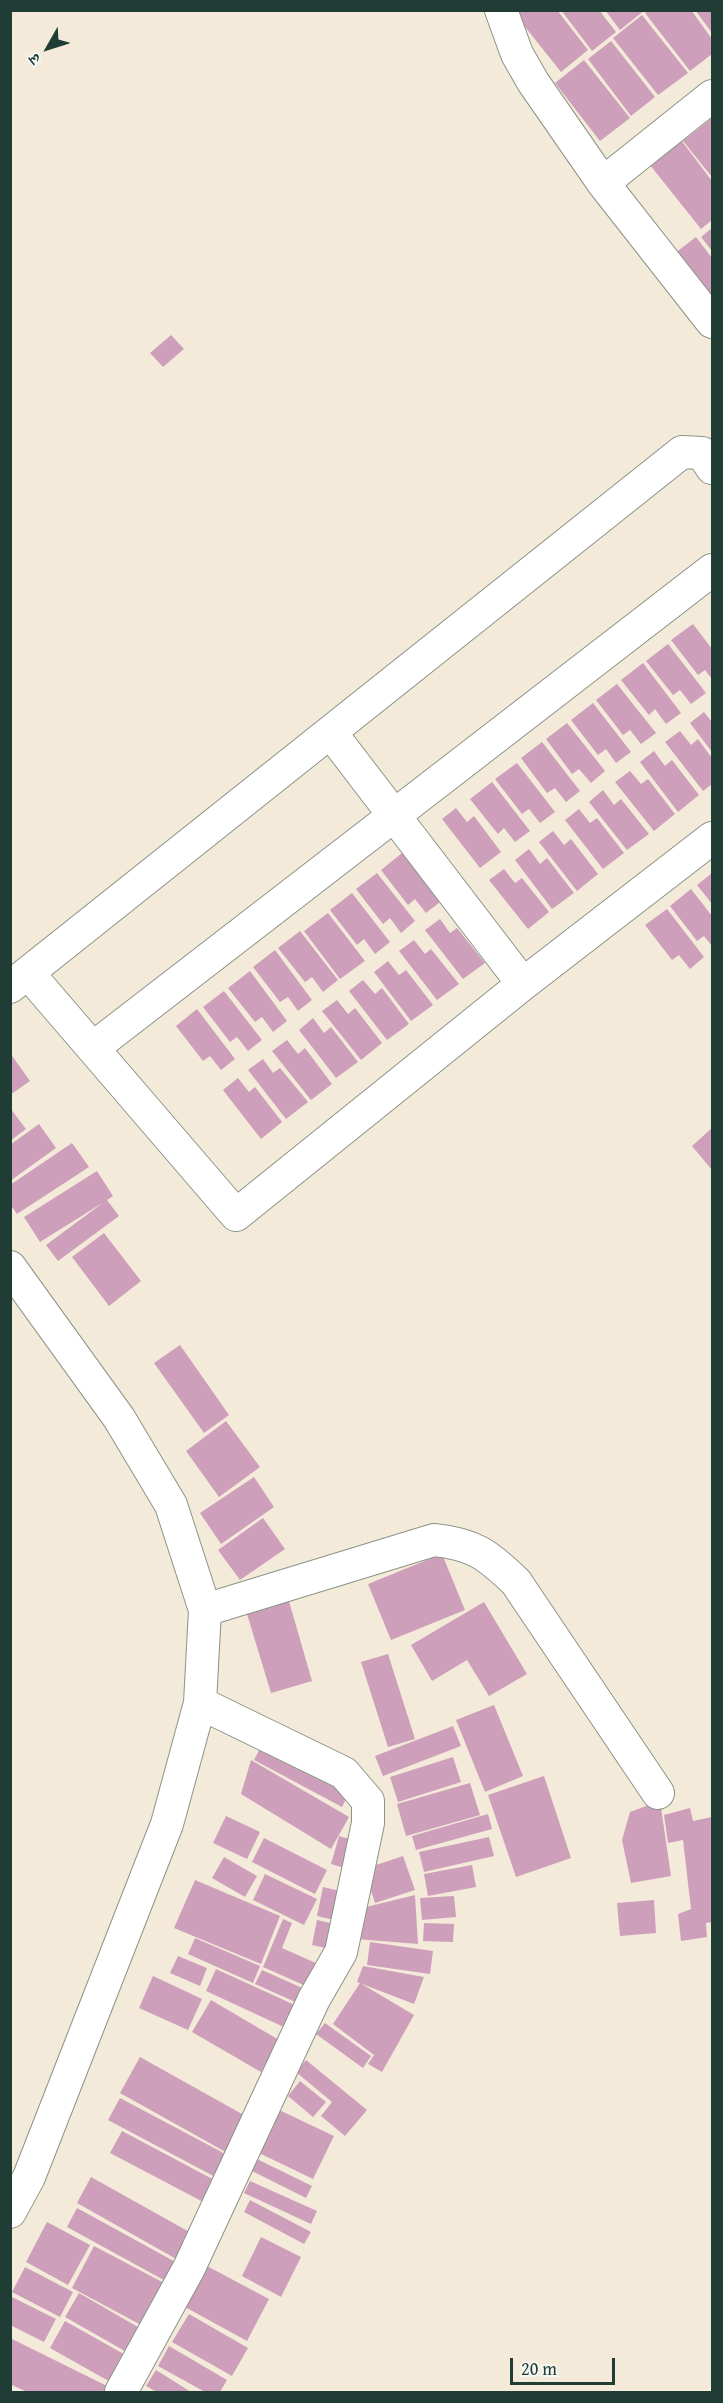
<!DOCTYPE html>
<meta charset="utf-8">
<style>
body{margin:0}
#map{position:relative;width:723px;height:2403px;overflow:hidden;background:#f4ead9;font-family:"Gentium Book Plus","Noto Serif Devanagari",serif}
canvas{display:block}
.frame{position:absolute;inset:0;border:12px solid #1f3d34;pointer-events:none}
.north{position:absolute;left:18px;top:18px;width:60px;height:60px;-webkit-text-stroke:4px #f6f6f2;paint-order:stroke;rotate:231deg;font-size:16px;font-weight:700;line-height:24px;text-align:center;color:#1f3d34}
.north::after{content:'';display:block;margin:auto;width:21px;height:27px;background:#1f3d34;clip-path:polygon(50% 0,100% 100%,50% 72%,0 100%)}
.scale{position:absolute;left:510px;top:2358px;width:105px;height:27px;box-sizing:border-box;border:3px solid #1f3d34;border-top:0;padding-left:8px;font-size:18px;line-height:21px;white-space:nowrap;color:#1f3d34;-webkit-text-stroke:4px #f6f6f2;paint-order:stroke}
</style>
<div id="map">
<canvas width="723" height="2403"></canvas>
<div class="frame"></div>
<div class="north">उ</div>
<div class="scale">20 m</div>
</div>
<script>
const context = document.querySelector('canvas').getContext('2d');
context.lineJoin = 'round';
function paint(path, color) { context.fillStyle = color; context.fill(path, 'evenodd'); }
function trace(path, color, width, dash) { context.strokeStyle = color; context.lineWidth = width; context.lineCap = dash ? 'butt' : 'round'; context.setLineDash(dash || []); context.stroke(path); }
const building = new Path2D(`
 M518,10h39l31,40 -27,22 -47,-59z
 M561,10h38l17,22 -24,19z
 M605,10h40l-25,20z
 M649,10h42l21,29v15l-22,17 -45,-58z
 M695,10h17v23z
 M642,15l46,58 -30,22 -45,-57z
 M611,41l44,56 -24,19 -43,-57z
 M584,60l46,58 -30,23 -45,-58z
 M712,118v59l-29,-36z
 M681,140l31,41v39l-11,9 -51,-64z
 M712,228v23l-11,-14z
 M696,237l16,21v39l-7,5 -35,-45z
 M171,335l13,14 -21,18 -13,-14z
 M693,624l19,25v30l-7,-9 -7,5 -27,-35z
 M668,644l38,49 -15,11 -11,-14 -7,5 -27,-34z
 M643,663l38,50 -15,11 -11,-15 -6,6 -28,-35z
 M617,684l39,49 -15,11 -11,-14 -7,5 -27,-35z
 M593,703l38,49 -15,11 -10,-14 -8,6 -27,-35z
 M704,712l8,10v30l-22,-29z
 M567,723l38,48 -14,12 -12,-14 -7,5 -26,-35z
 M680,731l11,14 7,-6 14,19v26l-9,7 -38,-49z
 M542,742l38,49 -14,11 -11,-14 -8,5 -26,-35z
 M654,751l11,15 7,-6 27,35 -21,17 -38,-50z
 M517,763l38,49 -15,11 -11,-14 -7,5 -27,-35z
 M630,771l11,13 7,-5 27,35 -21,17 -39,-49z
 M492,782l38,49 -15,11 -11,-14 -6,6 -28,-35z
 M603,790l11,15 7,-6 28,35 -22,16 -38,-48z
 M456,808l11,14 7,-6 27,36 -21,16 -38,-49z
 M579,809l11,14 7,-5 27,35 -21,16 -38,-49z
 M553,831l11,14 7,-6 27,35 -21,17 -38,-49z
 M529,849l11,15 7,-6 27,35 -22,16 -37,-49z
 M402,853l38,49 -14,11 -11,-14 -7,6 -27,-35z
 M504,869l11,14 7,-5 27,34 -21,17 -39,-49z
 M377,873l38,48 -14,12 -11,-15 -7,6 -27,-35z
 M712,873v31l-15,-19z
 M691,889l21,27v30l-8,-10 -7,5 -27,-35z
 M352,893l38,49 -15,12 -11,-15 -7,6 -27,-35z
 M667,909l37,48 -14,12 -11,-14 -7,5 -27,-35z
 M328,913l37,48 -25,18 -36,-48z
 M440,919l10,14 7,-5 28,35 -22,16 -38,-49z
 M300,931l38,49 -15,12 -11,-15 -7,5 -27,-34z
 M414,940l11,14 6,-5 28,35 -22,16 -38,-49z
 M275,950l37,50 -14,11 -10,-14 -8,5 -27,-35z
 M388,961l11,14 7,-5 27,35 -22,16 -37,-49z
 M250,971l37,50 -14,11 -11,-15 -7,5 -27,-34z
 M363,980l12,14 7,-6 27,36 -22,16 -38,-49z
 M224,991l38,49 -14,11 -11,-14 -7,5 -27,-35z
 M337,1000l11,14 7,-6 27,35 -21,17 -39,-49z
 M197,1009l38,50 -14,11 -11,-14 -7,5 -27,-35z
 M313,1018l11,15 7,-6 27,35 -22,16 -37,-48z
 M287,1040l11,14 7,-6 27,36 -21,16 -39,-49z
 M10,1053l20,28 -20,14z
 M263,1059l10,14 7,-5 28,34 -22,17 -38,-49z
 M238,1078l11,14 6,-5 27,35 -21,17 -38,-49z
 M10,1108l16,21 -16,12z
 M39,1124l17,24 -46,33v-36z
 M712,1128v42l-20,-24z
 M72,1143l17,24 -72,47 -7,-10v-19z
 M97,1171l16,25 -6,4 12,16 -61,45 -12,-16 58,-43 -64,40 -16,-25z
 M104,1233l37,48 -32,25 -37,-49z
 M180,1345l49,70 -25,18 -50,-70z
 M226,1421l34,46 -41,30 -33,-46z
 M254,1477l20,30 -53,37 -21,-31z
 M263,1518l22,31 -45,31 -22,-30z
 M442,1554l23,56 -74,30 -23,-56z
 M289,1601l23,80 -41,12 -24,-79z
 M484,1602l43,72 -38,22 -22,-36 -35,21 -21,-36z
 M388,1654l27,85 -27,8 -27,-85z
 M494,1705l29,71 -38,16 -29,-72z
 M453,1726l8,20 -78,30 -8,-20z
 M263,1743l88,46 -9,18 -88,-47z
 M453,1757l8,25 -63,20 -8,-25z
 M251,1760l98,57 -18,32 -90,-55z
 M544,1776l27,82 -55,19 -28,-82z
 M470,1783l10,32 -74,21 -9,-32z
 M660,1801l11,75 -40,7 -9,-43 8,-28z
 M690,1808l3,13 19,-4v105l-6,1 1,14 -26,4 -3,-27 13,-5 -8,-69 -15,3 -4,-28z
 M488,1814l4,15 -76,21 -4,-14z
 M226,1816l34,16 -13,27 -34,-16z
 M339,1836l17,5 -8,28 -17,-5z
 M489,1837l5,19 -70,16 -5,-20z
 M264,1838l63,32 -12,24 -63,-32z
 M403,1856l12,34 -40,13 -11,-34z
 M224,1857l33,19 -12,21 -33,-19z
 M472,1865l4,22 -48,9 -4,-22z
 M265,1874l52,25 -13,26 -51,-25z
 M195,1880l85,36 -19,48 -87,-36z
 M323,1887l21,5 -6,29 -21,-5z
 M415,1895l3,49 -62,-5 2,-30z
 M454,1896l2,21 -34,3 -2,-22z
 M654,1900l2,33 -36,3 -3,-33z
 M283,1919l9,4 -10,25 36,16 -10,23 -45,-20z
 M317,1920l22,5 -4,25 -23,-5z
 M424,1923l30,1 -1,18 -30,-1z
 M195,1938l65,28 -7,17 -65,-29z
 M370,1942l63,9 -3,23 -63,-9z
 M178,1956l29,12 -7,18 -30,-13z
 M363,1966l61,11 -10,27 -57,-22z
 M216,1969l81,37 -11,22 -80,-37z
 M262,1970l47,21 -7,14 -47,-21z
 M153,1976l49,23 -14,31 -49,-22z
 M360,1983l54,32 -32,57 -14,-8 6,-9 -41,-31z
 M211,2000l68,40 -18,32 -69,-40z
 M325,2023l46,33 -8,12 -47,-34z
 M140,2057l111,62 -20,36 -111,-62z
 M306,2060l61,50 -22,26 -24,-20 11,-14 -36,-30z
 M300,2081l26,21 -13,15 -25,-21z
 M120,2098l111,59 -12,22 -111,-59z
 M277,2109l57,27 -21,43 -56,-27z
 M122,2131l96,51 -11,22 -97,-51z
 M255,2158l57,28 -6,12 -56,-28z
 M91,2177l102,57 -15,26 -101,-57z
 M250,2181l67,30 -6,13 -67,-31z
 M250,2200l61,32 -7,12 -60,-32z
 M77,2208l104,57 -10,19 -104,-57z
 M47,2222l43,23 -22,40 -42,-23z
 M261,2237l40,20 -20,40 -39,-21z
 M94,2246l72,38 -23,42 -71,-38z
 M207,2266l62,33 -22,42 -62,-34z
 M25,2267l48,25 -13,25 -48,-25z
 M79,2293l64,37 -13,24 -65,-37z
 M12,2297l44,22 -12,23 -34,-17z
 M189,2314l59,34 -16,28 -60,-34z
 M65,2321l64,36 -15,27 -64,-36z
 M10,2338l97,48 -3,6h-77l-17,-8z
 M169,2346l58,34 -7,12h-15l-47,-26z
 M156,2370l35,22h-34l-11,-6z`);
const minor = new Path2D(`
 M501,10l16,44 16,28 70,101 109,139
 M603,183l109,-87
 M331,733l192,251
 M28,973l208,242 287,-231 189,-146
 M10,987l672,-535 20,1 10,15
 M93,1048l619,-478
 M10,1267l109,151 52,87 34,105 -5,93 -33,121 -138,353 -19,35
 M205,1610l229,-70c40,4 54,15 82,42l142,211
 M121,2392l68,-124 125,-269 27,-47 27,-129v-22l-24,-28 -144,-70`);
paint(building, '#ce9fbb');
trace(minor, '#8a9486', 34);
trace(minor, '#fff', 32);
</script>
